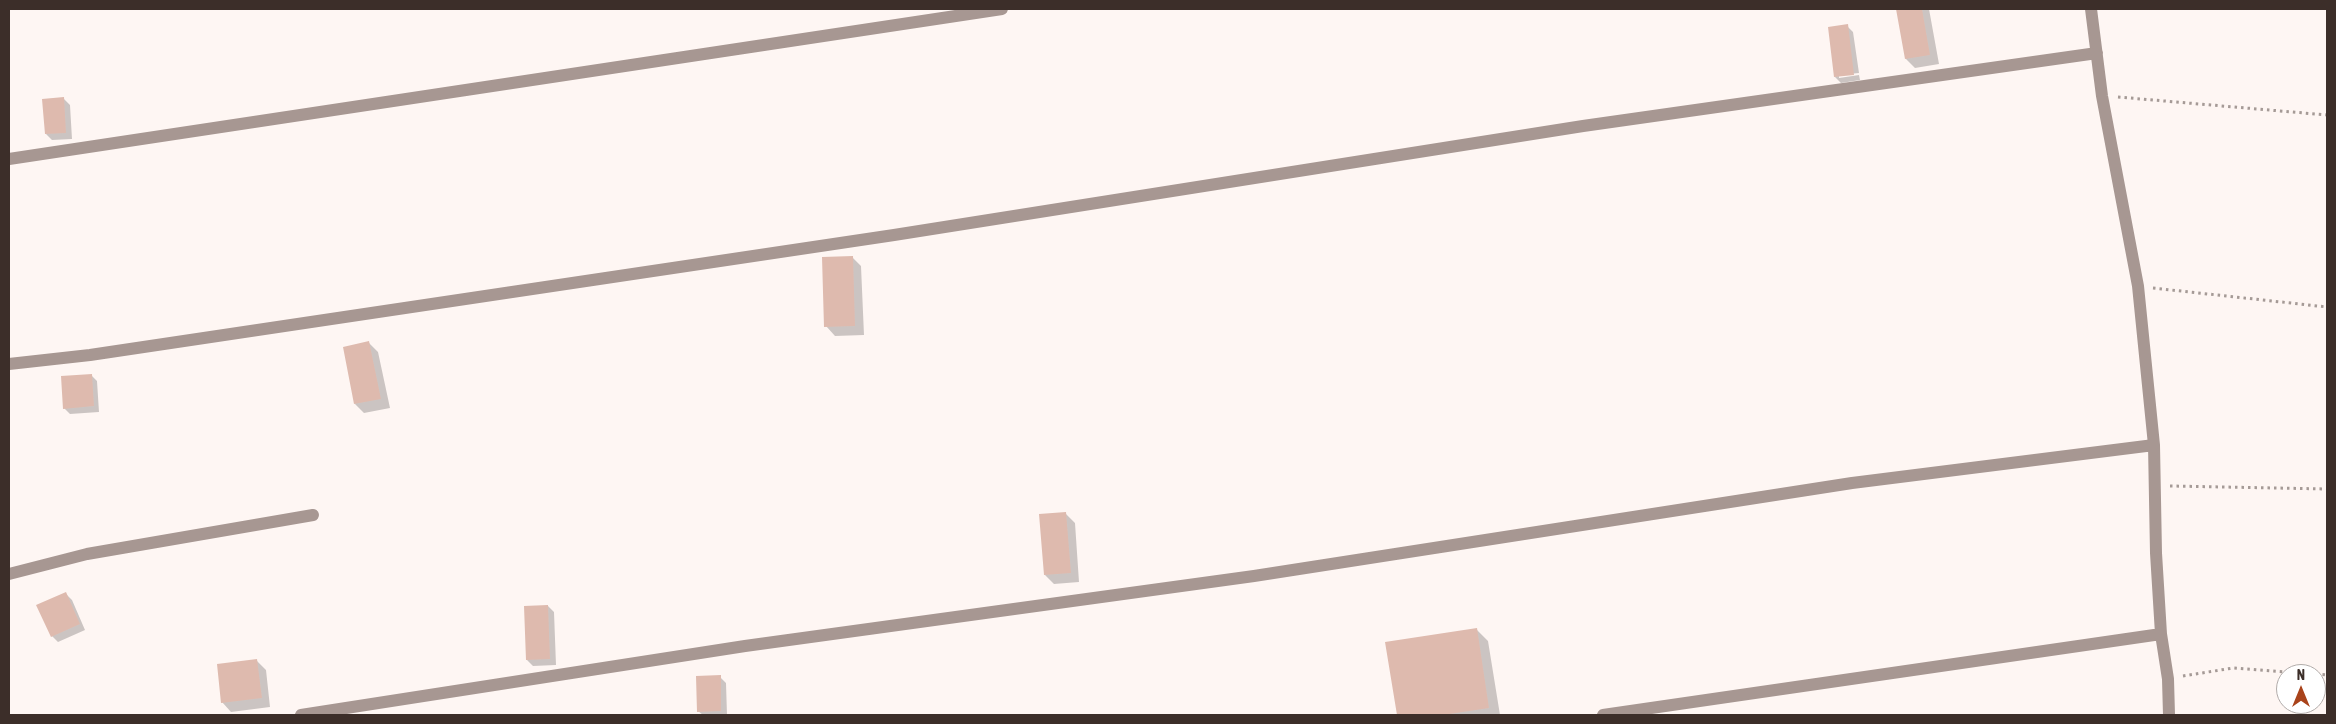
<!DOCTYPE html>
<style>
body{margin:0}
#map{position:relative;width:2336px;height:724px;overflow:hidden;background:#fef6f3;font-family:"Asap Condensed",sans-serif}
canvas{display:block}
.frame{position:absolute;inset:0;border:10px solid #3c2e29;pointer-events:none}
.north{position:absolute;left:2276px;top:664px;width:50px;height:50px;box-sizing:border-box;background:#fff;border:1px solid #b1aba9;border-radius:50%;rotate:0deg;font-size:14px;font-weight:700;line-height:20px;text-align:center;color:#3c2e29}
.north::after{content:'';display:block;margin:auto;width:18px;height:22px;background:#a9431b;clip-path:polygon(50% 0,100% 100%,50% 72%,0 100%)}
</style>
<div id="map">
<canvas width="2336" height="724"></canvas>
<div class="frame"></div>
<div class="north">N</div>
</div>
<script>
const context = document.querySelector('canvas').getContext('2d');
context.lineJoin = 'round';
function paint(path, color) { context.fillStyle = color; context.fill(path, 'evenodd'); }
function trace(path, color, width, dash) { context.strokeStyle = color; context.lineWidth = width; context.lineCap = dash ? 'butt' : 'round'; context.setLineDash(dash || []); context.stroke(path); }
const shadow = new Path2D(`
 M1897,9h32l10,55 -24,4 -9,-9z
 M1847,26l6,6 6,41 -20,2v3l20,-3 1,5 -19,3 -6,-6z
 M64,99l6,6 2,34 -20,1 -6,-6z
 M852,257l9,9 3,69 -29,1 -9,-10z
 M369,343l9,9 12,56 -26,5 -9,-9z
 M91,375l6,6 2,31 -29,2 -6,-6z
 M1066,514l9,9 4,59 -25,2 -9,-9z
 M66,594l6,6 13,30 -27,12 -6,-6z
 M548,606l6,6 2,53 -23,1 -6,-6z
 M1476,629l12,12 12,74h-102l-12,-72z
 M257,661l9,9 4,37 -39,5 -9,-10z
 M720,677l6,6 1,32h-24l-5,-4z`);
const building = new Path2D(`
 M1896,9h26l8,46 -25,4z
 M1848,24l6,51 -20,2 -6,-50z
 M64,97l2,36 -21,1 -3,-35z
 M853,256l2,70 -31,1 -2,-70z
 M369,341l12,58 -27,5 -11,-57z
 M92,374l2,32 -31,3 -2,-33z
 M1066,512l5,61 -27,2 -5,-61z
 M66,592l14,32 -29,13 -15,-32z
 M548,605l2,54 -24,1 -2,-54z
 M1477,628l12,80 -46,7h-46l-12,-73z
 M257,659l5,39 -41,5 -4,-39z
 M721,675v36l-24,1 -1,-36z`);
const path = new Path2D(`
 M2118,97l209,18
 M2153,288l174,19
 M2170,486l157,3
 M2316,674l11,1
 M2183,676l50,-8 78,6`);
const street = new Path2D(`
 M2091,9l11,87 36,190 16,159 2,108 5,81 7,45 1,36
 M9,159l993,-150
 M9,364l81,-9 804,-120 689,-109 514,-73
 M9,574l78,-20 226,-39
 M301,715l444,-69 509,-70 598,-93 302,-38
 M1603,715l558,-81`);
paint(shadow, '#0003');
paint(building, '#debaae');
trace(path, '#a59a96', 3, [2.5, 4]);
trace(street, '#a79792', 12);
</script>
